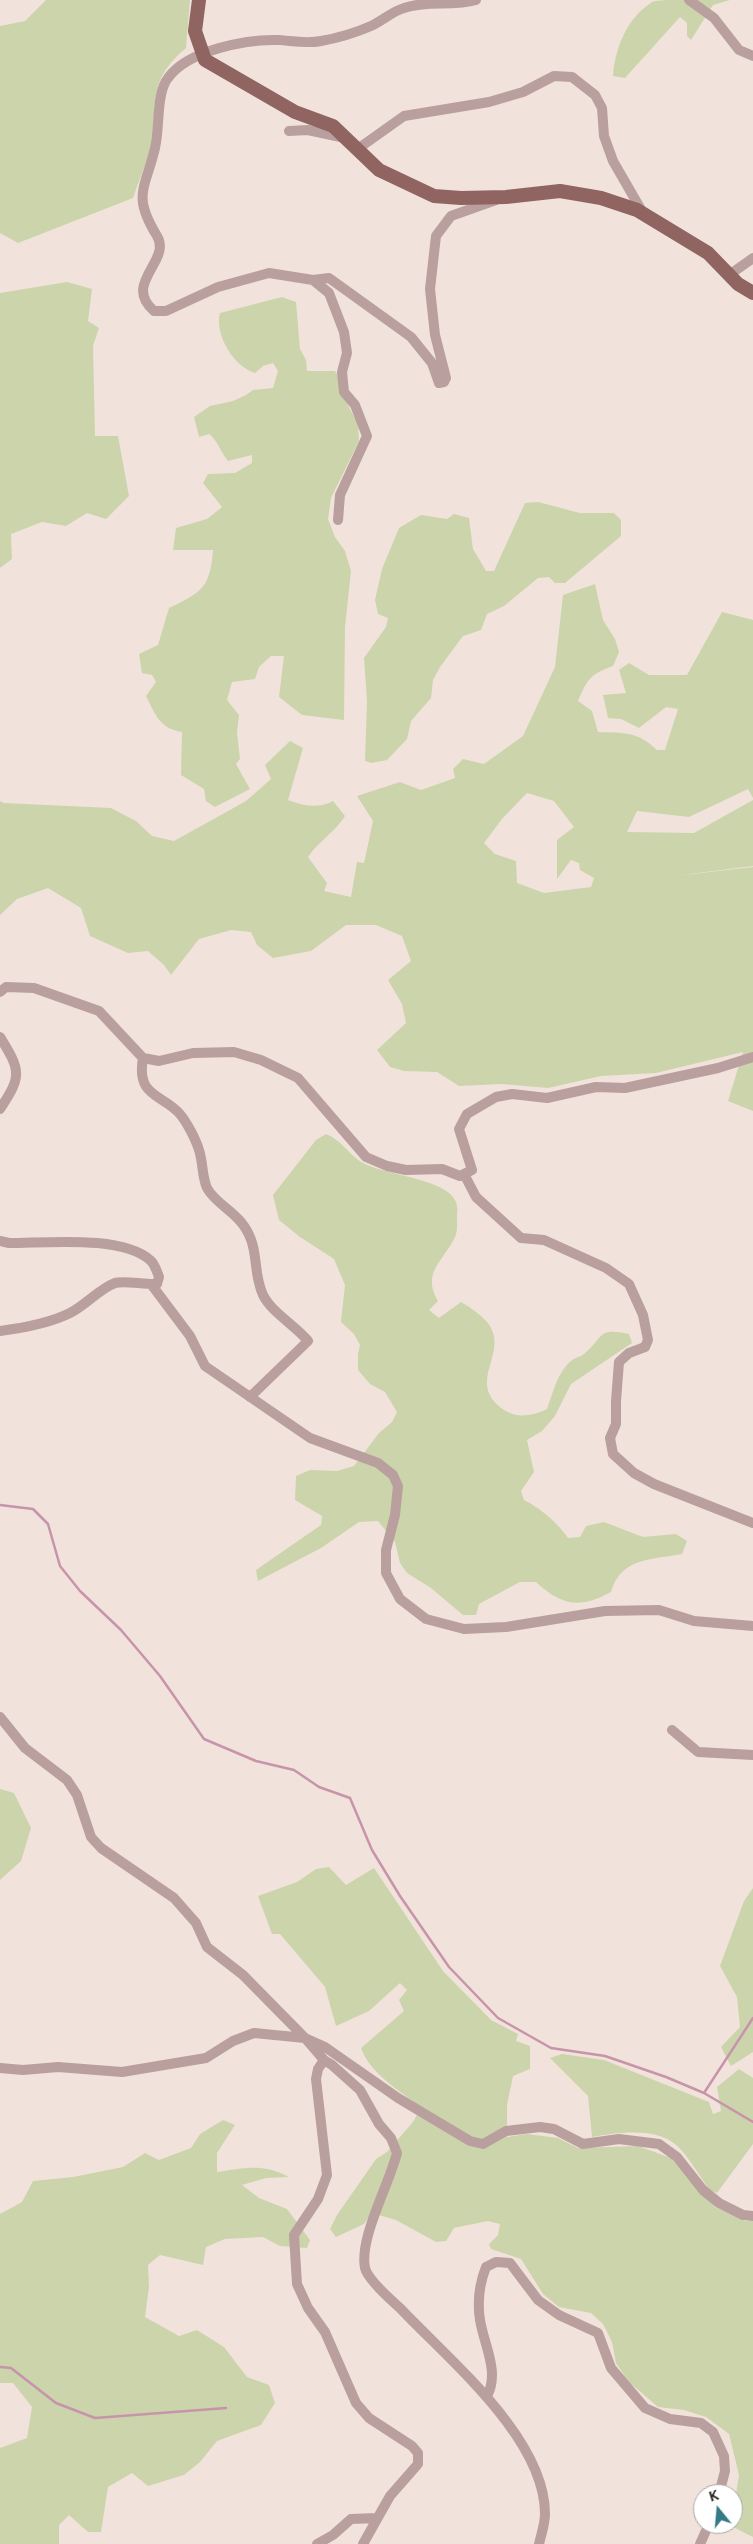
<!DOCTYPE html>
<style>
body{margin:0}
#map{position:relative;width:753px;height:2544px;overflow:hidden;background:#f1e3db;font-family:Ubuntu,sans-serif}
canvas{display:block}
.north{position:absolute;left:693px;top:2484px;width:50px;height:50px;box-sizing:border-box;background:#fff;border:1px solid #a8a6a5;border-radius:50%;rotate:343deg;font-size:14px;font-weight:700;line-height:20px;text-align:center;color:#26211e}
.north::after{content:'';display:block;margin:auto;width:18px;height:22px;background:#357b87;clip-path:polygon(50% 0,100% 100%,50% 72%,0 100%)}
</style>
<div id="map">
<canvas width="753" height="2544"></canvas>
<div class="north">K</div>
</div>
<script>
const context = document.querySelector('canvas').getContext('2d');
context.lineJoin = 'round';
function paint(path, color) { context.fillStyle = color; context.fill(path, 'evenodd'); }
function trace(path, color, width, dash) { context.strokeStyle = color; context.lineWidth = width; context.lineCap = dash ? 'butt' : 'round'; context.setLineDash(dash || []); context.stroke(path); }
const green = new Path2D(`
 M46,0h144l-4,48c-38,32 -28,52 -35,95 -3,18 -12,37 -18,55l-115,45 -18,-10v-207l25,-5z
 M676,0h54l-17,5 -22,35 -4,-4v-13l-7,-6 -55,61 -12,-2c2,-28 14,-58 39,-74 6,-2 17,-2 24,-2z
 M67,282l25,7 -4,32 11,7 -6,18 2,90h23l11,60 -23,23 -19,-6 -21,13 -24,-4 -31,12 1,25 -12,9v-275z
 M282,297l14,5 4,47 6,11 1,11h28l5,7 3,18 15,28 1,17 -28,57 -3,21 7,18 10,14 6,20 -6,56 -1,93 -42,-5 -23,-18 5,-41h-13l-12,11 -4,12 -23,3 -5,18 12,15 -2,18 3,26 -4,5 14,25 -35,18 -9,-6 -2,-12 -23,-14 1,-43c-22,-3 -27,-18 -36,-36l10,-14 -4,-7 -10,-2 -3,-19 19,-9 11,-37c33,-16 41,-20 44,-58h-40l3,-22 31,-9 15,-12 -19,-24 5,-9 27,-1 17,-10v-8l-24,6c-8,-10 -10,-20 -19,-27l-10,3 -5,-20 16,-11 23,-5 13,-6 7,-5 20,-2 5,-17 -5,-8 -10,3 -8,7c-21,-6 -41,-39 -35,-60z
 M538,502l42,11h34l7,7v16l-56,47h-10l-6,-6 -11,1 -34,28 -17,8 -6,16 -18,6 -23,31 -7,13 -2,18 -20,23 -4,18 -20,21 -16,3 -6,-2 2,-60 -3,-43 22,-31 2,-9 -10,-4 -3,-14 7,-31 17,-41 22,-13 26,4 7,-5 15,4 4,31 13,22h8l31,-68z
 M595,584l8,36 12,19 4,13 -6,14c-23,8 -26,14 -35,35l14,10 6,21c26,1 39,-1 59,18h8l13,-41 -12,-2 -27,21 -18,-9 -13,-1 -5,-23 23,-2 -7,-23 10,-7 20,12h38l35,-63 31,8v178l-5,-9 -59,28 -52,-6 -10,21 67,1 59,-33v66l-79,10 79,-9v244l-25,-10 15,-49 -87,21 -55,3 -53,12 -46,-4 -43,2 -22,-14 -33,-1 -14,-4 -13,-17 29,-27 -4,-19 -14,-24 23,-19 -9,-25 -26,-11h-30l-35,26 -38,7 -16,-13 -6,-13 -20,-2 -32,9 -28,36 -7,-10 -16,-14 -20,2 -38,-17 -9,-28 -33,-20 -31,11 -17,16v-114l4,2 107,5 25,13 16,15 22,5 72,-40 25,-22 -6,-14 25,-24 13,7 -15,52c16,6 30,9 45,1l12,15c-10,16 -26,25 -37,41l19,26 -3,8 27,6 6,-35 7,1 9,-42 -16,-25 43,-14 21,8 34,-12 -2,-9 10,-10 21,5 39,-28 32,-69 8,-72zM527,793l27,8 20,26 -17,13v39l14,-19 8,3 1,7 14,8 -3,9 -47,6 -27,-10 -1,-22 -21,-7 -11,-11 18,-24z
 M326,1134c15,6 22,19 35,28 23,13 77,16 92,35 4,5 5,11 4,18 0,6 1,16 -2,22 -11,24 -34,35 -17,64l-9,9 10,8 22,-16c10,6 27,17 31,28 12,28 -25,54 12,80 14,9 28,6 43,-1 6,-16 10,-36 24,-48 3,-3 9,-4 13,-7 20,-16 12,-27 45,-20l3,9 -61,41 -16,32 -13,15 -15,9 7,32 -13,19 3,9c15,7 35,24 44,38l12,-1 6,-11 18,-4 39,15 33,-3 11,7 -5,13c-31,6 -61,3 -71,38 -31,17 -49,14 -75,-10h-16l-41,22 -3,11h-13l-32,-27 -24,-15 -7,-10 -5,-21 -17,-21 -19,1 -38,26 -63,33 -2,-11 65,-45 1,-9 -27,-16 1,-24 14,-6 27,1 17,-5 25,-33 13,-11 5,-10 -12,-20 -15,-8 -12,-14v-16l2,-9 -6,-11 -13,-12 4,-37 -11,-26 -34,-22 -21,-17 -6,-25 43,-55z
 M0,1789l14,4 17,35 -10,33 -21,19z
 M329,1867l17,18 28,-17 69,103 48,49 27,14 -2,7 14,5v23l-17,7 -6,29v32l20,-3 31,4 20,10 60,-2 33,12 44,49 30,14h8v316l-22,-11 8,-51 -10,-41 -23,-17 -22,-7 -26,-3 -29,-25 -13,-19 -4,-21 -9,-18 -12,-11 -32,-6 -16,-13 -22,-35 -30,-10 -2,-5 9,-9 2,-11 -12,-3 -34,7 -8,13 -10,1 -40,-22 -24,-7 -8,11 -28,13 -6,-8 7,-14 39,-56 11,-7 26,-30 8,-14c-20,-17 -51,-34 -60,-60l43,-37 -5,-11 8,-10 -7,-7 -31,28 -33,15 -11,-39 -45,-53h-8l-14,-38 39,-14 19,-13z
 M753,1888v164l-22,14 -10,-19 19,-20 -3,-30 -17,-31 24,-65z
 M562,2054l42,6 105,42 4,12 8,-3 -4,-24 22,-18 14,9v66l-36,49 -7,-3c-9,-11 -24,-38 -35,-46 -21,-17 -59,-11 -83,-7l-4,-41 -38,-38z
 M223,2120l12,5 -18,28v19c28,-4 45,-9 72,5l-23,1 -24,7 17,13 28,11 23,31 -3,8 -27,-2 -17,-9 -38,2 -19,8 -3,18 -43,-10 -12,10 1,22 -4,30 34,19 18,-6 27,17 23,30 22,8 6,18 -14,22 -44,16 -17,21 -16,13 -36,11 -16,-13 -24,14 -7,45h-13l-19,-17 -10,10v19h-59v-96l27,-10 5,-31 -19,-24h-13v-169l22,-12 11,-21 40,-4 50,-10 22,-14 14,7 32,-12 9,-14z`);
const stream = new Path2D(`
 M0,1505l33,4 15,15 12,42 20,25 41,39 39,46 44,63 52,22 38,9 25,17 31,11 22,52 28,46 49,71 49,51 53,30 54,8 61,21 38,16 49,29
 M704,2093l49,-75
 M0,2367l11,1 45,35 39,15 131,-10`);
const minor = new Path2D(`
 M689,0l25,18 25,32 14,6
 M289,131l19,-1 37,8
 M359,148l45,-32 85,-14 34,-10 31,-16 18,1 23,18 7,13 2,28 9,25 30,52
 M729,275l24,-17
 M313,280l16,-2 82,59 21,26 7,20 5,-1 2,-4 -11,-43 -5,-46 6,-53 15,-20 45,-16
 M338,520l2,-25 27,-59 -12,-31 -11,-13 -2,-20 5,-19 -3,-21 -15,-39 -16,-13 -44,-7 -51,14 -52,24h-12c-32,-28 18,-50 3,-75 -25,-41 -12,-46 -2,-88 5,-21 1,-55 13,-70 20,-28 79,-39 111,-38 14,1 27,4 42,1 17,-3 34,-8 50,-15 11,-5 22,-15 33,-18 23,-8 49,-1 72,-8
 M0,992l6,-5 28,1 65,23 44,47 16,3 34,-8 41,-1 27,8 37,18 68,79 21,9 19,4 36,-1 18,7 12,-6 -13,-41 8,-15 29,-17 16,-3 35,4 49,-11 29,1 93,-20 35,-11
 M0,1037c21,34 22,39 0,72
 M143,1058c-7,39 19,36 36,55 8,9 17,27 20,37 4,12 3,27 8,38 8,15 27,23 37,38 16,23 8,45 19,69 9,18 32,30 45,46l-58,56
 M464,1174l12,23 45,41 23,2 62,28 23,16 14,31 5,25 -3,7 -16,6 -10,9 -3,39v23l-6,14 3,16 21,19 20,11 99,39
 M0,1241l9,2c39,0 112,-8 141,17 5,4 7,12 9,17l-2,7c-12,1 -33,-4 -42,-1 -16,6 -29,22 -45,30 -20,10 -47,15 -70,18
 M151,1284l39,52 15,30 105,72 68,25 15,12 5,11 -3,29 -9,35v23l14,26 26,20 38,10 42,-2 99,-16 54,-1 35,11 59,5
 M0,1717l25,31 42,32 10,15 14,42 10,11 73,50 22,25 11,24 36,28 62,63 20,9 73,51 72,43 13,3 23,-13 34,-4 14,2 29,15 36,-5 40,5 18,13 26,33 16,13 24,12 10,1
 M672,1730l26,22 55,3
 M324,2060l-6,9 -2,10 11,96 -9,24 -24,36 3,49 11,24 17,24 31,71 13,15 43,28 6,7v11l-28,32 -27,48
 M0,2068l23,2 35,-3 64,5 84,-14 27,-17 21,-8 51,5 19,22 8,5 28,25 19,34 12,14 6,15c-8,32 -38,85 -32,115 3,12 26,32 35,40 49,52 145,130 145,206 0,10 -4,21 -6,30
 M487,2396c13,-24 -3,-51 -7,-76 -3,-19 -1,-35 6,-53l10,-5 14,1 28,37 21,15 39,18 13,35 34,40 25,11 31,4 12,9 11,24 1,15 -6,23
 M317,2544l16,-9 18,-16 26,-1
 M700,2544l9,-20`);
const major = new Path2D(`
 M199,0l-4,31 10,29 90,52 38,14 46,44 55,26 27,2 45,-1 54,-6 41,7 36,12 71,43 30,31 15,9`);
paint(green, '#ccd4ac');
trace(stream, '#c794aa', 2.5);
trace(minor, '#b99f9d', 10);
trace(major, '#906461', 14);
</script>
